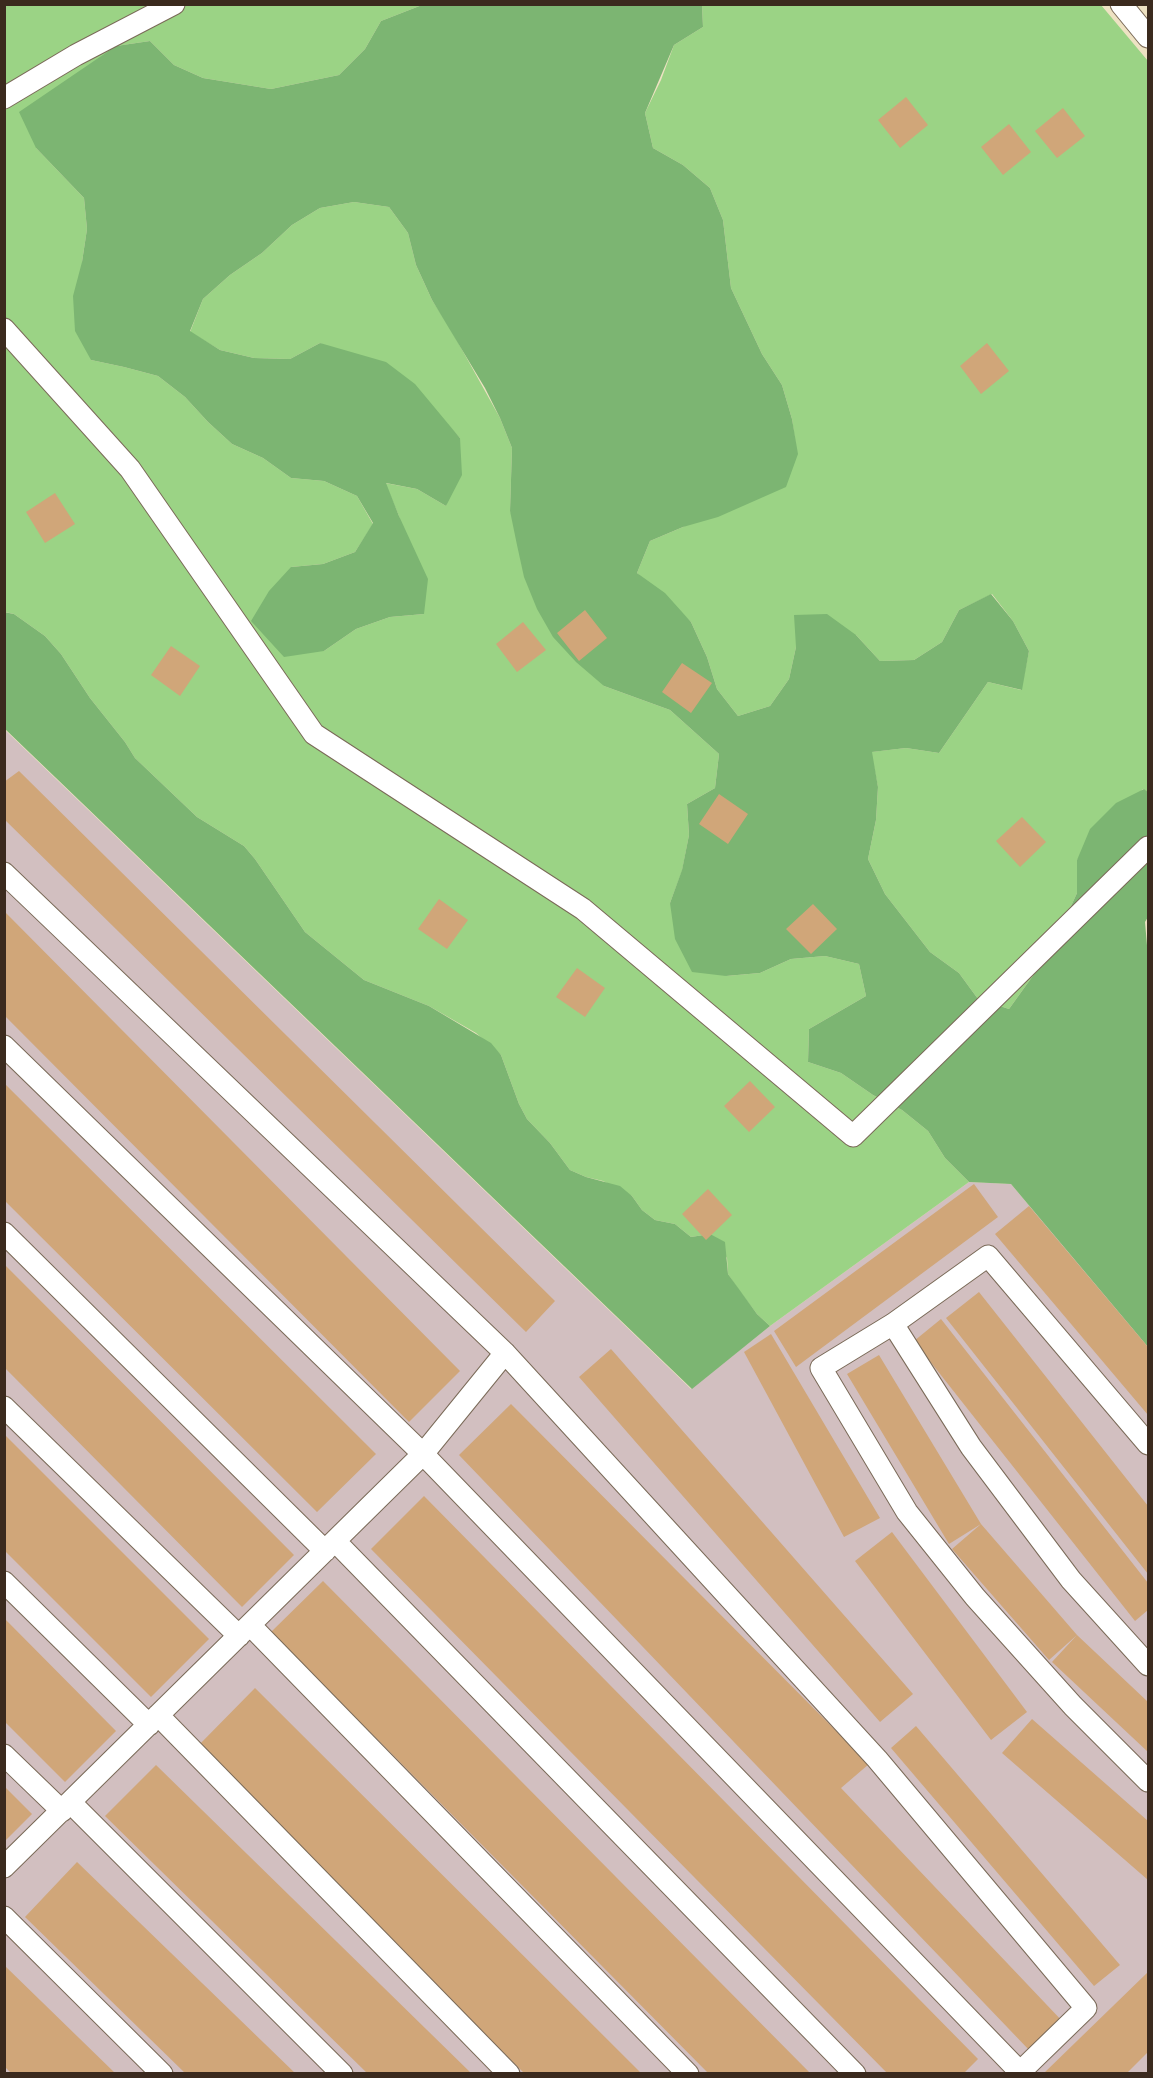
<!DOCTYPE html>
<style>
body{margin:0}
#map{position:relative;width:1153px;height:2078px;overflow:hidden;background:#eee2c3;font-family:"Shantell Sans",sans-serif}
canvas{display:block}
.frame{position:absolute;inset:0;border:6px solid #3b2a1e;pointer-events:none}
</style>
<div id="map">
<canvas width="1153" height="2078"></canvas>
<div class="frame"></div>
</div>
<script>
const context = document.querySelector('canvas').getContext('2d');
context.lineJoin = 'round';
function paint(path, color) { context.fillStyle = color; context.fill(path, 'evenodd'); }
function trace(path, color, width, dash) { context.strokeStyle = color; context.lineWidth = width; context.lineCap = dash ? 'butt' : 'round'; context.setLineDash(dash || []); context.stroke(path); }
const industrial = new Path2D(`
 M4,729l687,660 79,-63 199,-144 42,2 137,163v726h-1143z`);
const green = new Path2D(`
 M4,5h418l-41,16 -16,28 -26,26 -68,14 -68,-11 -29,-13 -24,-24 -34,5 -80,102 48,50 3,31 -5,33 9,98 33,7 34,9 27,21 23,25 24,22 31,14 28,20 33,3 33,15 16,28 -18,28 -32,12 -32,3 33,84 32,-22 34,-12 34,-3 -25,-98 -14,-33 32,6 29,17 14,-68 -23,-25 -117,-70 -30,16 -36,-1 -34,-8 -30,-18 13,-33 27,-24 32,-22 30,-28 28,-17 34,-6 35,5 19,26 8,32 16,35 18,28 50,90 12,30 -2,63 94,175 66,24 49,44 -4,34 -28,16 2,31 -7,36 -12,32 56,73 34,-3 31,-14 34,-3 34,8 7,32 -57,33 -1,33 33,11 32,22 29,15 26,21 17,27 24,24 -199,144 -13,-12 -19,-25 -10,-15 -1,-16 -17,-24 -19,3 -16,-13 -20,-4 -13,-10 -10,-14 -29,-15 -17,-4 -16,-7 -20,-27 -23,-24 -8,-15 -18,-49 -25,-22 -47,-27 -65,-26 -59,-48 -50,-73 -11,-13 -47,-29 -62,-59 -10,-16 -35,-44 -29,-44 -16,-18 -31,-22 -9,-2z
 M702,5h399l47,56v731l-5,-3 -66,71v33l-27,59 -41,57 -31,-10 -19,-26 -29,-21 -45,-58 -17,-35 8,-39 2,-33 -7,-35 35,-4 33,5 49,-71 33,8 8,-39 -16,-30 -21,-27 -33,16 -17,32 -28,18 -34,1 -24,-26 -60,12 -7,32 -19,27 -32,10 -21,-27 -10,-32 -16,-35 -54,-49 13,-32 33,-14 114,-73 -5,-35 -10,-34 -20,-31 -31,-66 -8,-68 -13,-32 -27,-23 -30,-17 -8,-35 16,-33 13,-35 29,-18z`);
const forest = new Path2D(`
 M422,5h280l1,22 -29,18 -29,68 8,35 30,17 27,23 13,32 8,68 31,66 20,31 10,34 6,35 -12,33 -68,30 -35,10 -33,14 -13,32 28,20 26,29 16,35 10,32 21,27 32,-10 19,-27 7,-32 -2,-32 33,-1 29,21 24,26 34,-1 28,-18 17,-32 32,-16 22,27 16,30 -7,39 -34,-8 -49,71 -33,-5 -34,4 6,35 -2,33 -8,39 17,35 45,58 29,21 19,26 31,10 41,-57 27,-59v-33l13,-31 26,-26 28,-14 4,3v125l-3,5 3,35v390l-137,-163 -42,-2 -24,-24 -17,-27 -26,-21 -29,-15 -32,-22 -33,-11 1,-33 57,-33 -7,-32 -34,-8 -34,3 -31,14 -34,3 -34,-4 -17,-33 -5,-36 12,-33 7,-35 -2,-31 28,-16 4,-34 -49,-44 -66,-24 -28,-24 -23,-25 -16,-28 -13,-32 -7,-32 -7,-34 2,-63 -12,-30 -15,-30 -53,-88 -16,-35 -8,-32 -19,-26 -35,-5 -34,6 -28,17 -30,28 -32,22 -27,24 -13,32 30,19 34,8 36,1 30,-16 66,19 29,22 45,54 2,37 -16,31 -29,-17 -31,-6 13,33 29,63 -4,35 -34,3 -34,12 -32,22 -40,6 -33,-36 18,-30 22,-24 32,-3 32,-12 18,-29 -16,-27 -33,-15 -33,-3 -28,-20 -31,-14 -24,-22 -23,-25 -27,-21 -34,-9 -33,-7 -16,-29 -2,-35 9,-34 5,-33 -3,-31 -48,-50 -17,-36 97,-66 34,-5 24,24 29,13 68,11 68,-14 26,-26 16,-28z
 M4,612l10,2 31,22 16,18 29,44 35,44 10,16 62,59 47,29 11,13 50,73 59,48 65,26 62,37 10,12 18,49 8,15 23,24 20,27 16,7 34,9 12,10 10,14 13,10 20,4 16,13 19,-3 15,8 3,32 29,40 13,12 -78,63 -687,-660z`);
const building = new Path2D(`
 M906,97l22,28 -28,23 -22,-28z
 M1063,108l22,28 -28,22 -22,-27z
 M1009,124l22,28 -28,23 -22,-28z
 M987,343l22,28 -28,23 -21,-28z
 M55,493l20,31 -30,19 -19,-31z
 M585,610l22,28 -28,23 -22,-28z
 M523,622l23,28 -29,22 -21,-28z
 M171,646l29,20 -20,30 -29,-21z
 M682,663l30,20 -21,30 -29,-21z
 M19,771l536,530 -29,31 -522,-513v-37z
 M719,794l29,20 -20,30 -29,-20z
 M1022,817l24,25 -26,25 -24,-26z
 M439,899l29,21 -21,29 -29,-20z
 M813,904l24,25 -26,25 -25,-25z
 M4,911l456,460 -51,51 -405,-407z
 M577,968l28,20 -20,29 -29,-20z
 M750,1081l25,26 -26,25 -25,-26z
 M4,1083l372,371 -59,58 -313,-312z
 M974,1184l24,33 -202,150 -22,-36z
 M708,1189l24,26 -26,25 -24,-26z
 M1029,1206l119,141v68l-153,-181z
 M4,1264l290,291 -52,52 -238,-240z
 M979,1292l169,214v68l-202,-256z
 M941,1319l207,264v27l-13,11 -221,-280z
 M771,1334l109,184 -36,19 -100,-185z
 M611,1349l302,345 -33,28 -301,-345z
 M879,1355l102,169 -32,20 -102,-170z
 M511,1404l358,360 -28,24 223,235 -33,29 -572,-597z
 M4,1434l205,205 -58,58 -147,-147z
 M424,1496l554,563 -15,15h-75l-517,-525z
 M981,1524l96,111 -28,25 -97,-111z
 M892,1532l135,180 -36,28 -136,-179z
 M323,1581l488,493h-102l-438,-442z
 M4,1618l112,113 -51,51 -61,-61z
 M1077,1635l71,67v50l-96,-90z
 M255,1688l387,386h-117l-328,-327z
 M1032,1719l116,102v59l-146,-127z
 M916,1726l204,239 -26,21 -203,-238z
 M156,1765l316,309h-104l-263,-258z
 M4,1786l28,28 -28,28z
 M77,1862l219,212h-110l-161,-157z
 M4,1965l112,109h-104l-8,-8z
 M1148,1972v80l-22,22h-83z`);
const service = new Path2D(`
 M1121,4l27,33
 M4,98l72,-43 98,-51
 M4,329l126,140 184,265 269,175 270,227 295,-289
 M4,873l501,480 372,406 209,249 -68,66
 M4,1046l419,408 597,618
 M4,1233l321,318
 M893,1324l78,123 100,133 77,85
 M4,1407l235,229
 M1148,1444l-160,-188 -95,68 -72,44 86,144 68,85 98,109 75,75
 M335,1541l520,533
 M4,1582l145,143
 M250,1625l438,449
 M158,1715l351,359
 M4,1755l58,56
 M70,1802l272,272
 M4,1867l419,-413 82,-101
 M4,1917l158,157`);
paint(industrial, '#d2bfc0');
paint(green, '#9bd385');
paint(forest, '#7cb572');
paint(building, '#d0a679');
trace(service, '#7a6a58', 23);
trace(service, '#fff', 21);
</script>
